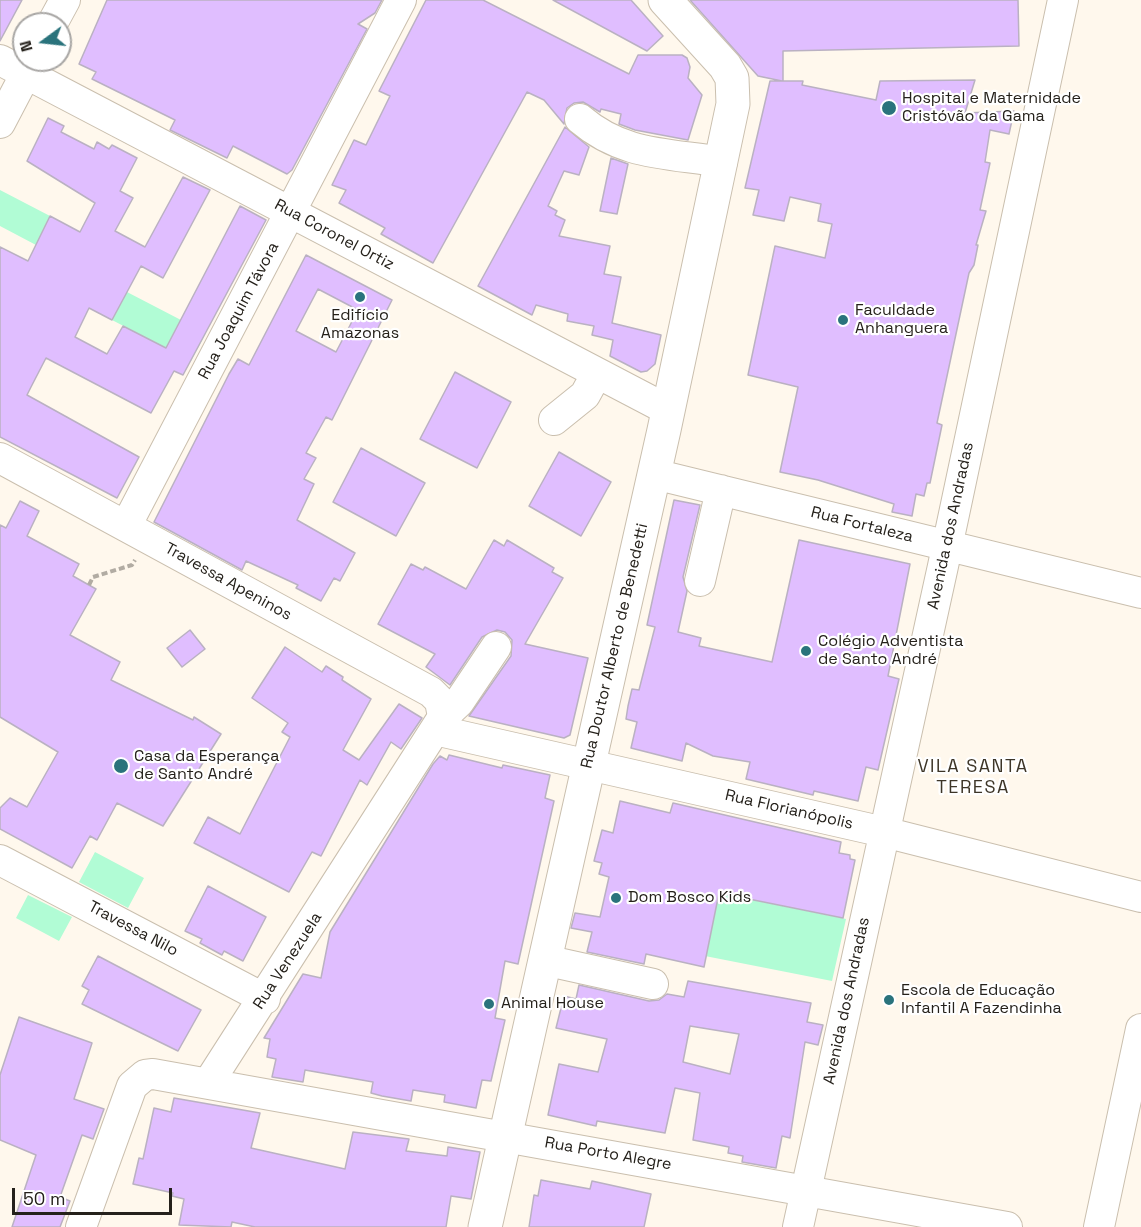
<!DOCTYPE html>
<meta charset="utf-8">
<style>
body{margin:0}
#map{position:relative;width:1141px;height:1227px;overflow:hidden;background:#fff8ed;font-family:"Space Grotesk",sans-serif}
canvas{display:block}
.north{position:absolute;left:12px;top:12px;width:60px;height:60px;box-sizing:border-box;background:#fff;border:2px solid #a8a6a4;border-radius:50%;rotate:255deg;font-size:16px;font-weight:700;line-height:24px;text-align:center;color:#25211b}
.north::after{content:'';display:block;margin:auto;width:21px;height:27px;background:#2a737c;clip-path:polygon(50% 0,100% 100%,50% 72%,0 100%)}
.scale{position:absolute;left:12px;top:1188px;width:160px;height:27px;box-sizing:border-box;border:3px solid #25211b;border-top:0;padding-left:8px;font-size:18px;line-height:21px;white-space:nowrap;color:#25211b;-webkit-text-stroke:4px #fff;paint-order:stroke}
</style>
<div id="map">
<canvas width="1141" height="1227"></canvas>
<div class="north">N</div>
<div class="scale">50 m</div>
</div>
<script>
const context = document.querySelector('canvas').getContext('2d');
context.lineJoin = 'round';
function paint(path, color) { context.fillStyle = color; context.fill(path, 'evenodd'); }
function trace(path, color, width, dash) { context.strokeStyle = color; context.lineWidth = width; context.lineCap = dash ? 'butt' : 'round'; context.setLineDash(dash || []); context.stroke(path); }
function write(font, color, halo, rows, align = 'center') {
  context.font = font + ' "Space Grotesk",sans-serif'; context.lineWidth = 4.5; context.setLineDash([]); context.textBaseline = 'middle'; context.strokeStyle = halo; context.fillStyle = color; for (const [text, x, y, turn = 0] of rows) {
    context.save(); context.translate(x, y); context.rotate((+turn || 0) * Math.PI / 180); context.textAlign = isNaN(turn) ? turn : align; if (halo) context.strokeText(text, 0, 0); context.fillText(text, 0, 0); context.restore();
  }
}
const green = new Path2D(`
 M0,190l50,26 -14,29 -36,-19z
 M127,292l79,41 -15,28 -79,-41z
 M95,852l49,26 -16,30 -49,-26z
 M719,893l127,26 -14,62 -127,-25z
 M28,895l44,22 -13,24 -43,-23z`);
const building = new Path2D(`
 M0,0h22l-22,41z
 M107,0h275l-7,13 -17,11 9,5 -75,141 -5,4 -54,-28 -6,12 -57,-28 5,-10 -83,-41 4,-7 -17,-8z
 M426,0h57l146,74 9,-19h44l5,3 3,9 -2,11 14,17 -14,45 -53,-10 -16,-6 2,-10 -20,-5 -1,3 -17,-10 -9,1 -7,5 -3,16 -20,-24 -17,-8 -94,171 -52,-29 4,-6 -46,-25 7,-13 -14,-5 22,-45 12,5 24,-49 -11,-5z
 M553,0h78l32,36 -16,15z
 M690,0h328l1,46 -236,5v30h20l-1,4 74,15 4,-19 95,-1 -10,33 49,-2 -5,23 -19,-4 -5,32 5,1 -10,47 6,1 -10,34h2l-4,20 -5,8 -32,150 5,2 -12,58h-3l-3,13 -8,-2 -4,22 -20,-4 2,-8 -76,-24 -38,-8 18,-85 -50,-12 27,-129 50,12 7,-34 -14,-3 3,-17 -31,-7 -6,24 -31,-6 6,-25 -14,-2 25,-107h12l-24,-5z
 M48,118l16,8 -3,6 33,17 3,-7 12,7 3,-4 25,13 -17,33 13,7 -18,33 30,16 38,-70 27,13 -47,88 -22,-12 -29,54 -23,-12 -14,29 32,17 16,-28 43,22 74,-142 26,14 -83,155 -9,-4 -23,42 -105,-55 -15,29 -4,8 112,62 -22,41 -117,-61v-190l28,14 22,-45 30,16 15,-29 -68,-42z
 M565,127l24,20 -10,28 -15,-4 -16,35 9,5 -2,4 10,5 -6,16 51,10 -6,28 17,3 -9,46 49,12 -6,29 -8,7 -6,1 -31,-16 3,-16 -21,-5 2,-9 -27,-5 1,-7 -32,-9 -4,10 -54,-29z
 M611,158l17,6 -11,50 -17,-3z
 M306,255l86,45 -60,120 -6,-3 -20,36 10,5 -12,21 10,5 -17,36 58,33 -15,28 -6,-3 -13,23 -25,-13 2,-3 -52,-24 -4,9 -88,-48 75,-148 9,-15 11,6zM318,289l40,21 -22,42 -40,-21z
 M455,372l56,30 -34,66 -57,-29z
 M361,448l64,35 -29,53 -63,-34z
 M559,452l52,30 -30,54 -52,-30z
 M674,500l26,5 -17,72 4,14 -9,41 23,6 -2,8 73,16 27,-122 111,24 -22,112 11,3 -21,91 -12,-3 -8,34 -44,-10 -1,4 -67,-16 4,-17 -37,-6 -27,-13 -4,18 -51,-13 6,-26 -11,-3 2,-13 4,-17 7,1 16,-63 -8,-2z
 M20,501l19,10 -12,25 52,28 -6,12 23,13 -26,46 50,27 -9,18 82,40 1,-3 27,17 -58,92 -46,-23 -20,37 -7,-4 -18,32 -72,-39v-21l10,-10 17,9 31,-55 -58,-35v-192l6,3z
 M494,540l10,6 3,-6 47,28 -2,4 11,6 -38,66 63,14 -18,77 -6,3 -95,-22 42,-60 1,-16 -7,-8 -8,-2 -15,7 -32,48 -24,-18 9,-13 -57,-30 33,-60 12,6 2,-3 41,22z
 M190,630l15,19 -23,18 -15,-19z
 M285,647l37,25 4,-6 17,11 -1,3 29,19 -28,51 16,10 40,-56 23,14 -21,31 -10,-7 -24,43 -7,-5 -39,76 -9,-4 -23,40 -95,-49 14,-26 32,17 50,-97 -8,-5 6,-9 -36,-25z
 M449,755l53,13 1,-3 47,10 -5,23 9,3 -36,163 -13,-3 -10,57 10,2 -14,61 -9,-1 -6,28 -32,-6 1,-7 -32,-5 -2,11 -29,-5 -11,-3 2,-11 -68,-12 -2,12 -31,-5 4,-18 -9,-2 3,-18 -6,-1 39,-64 18,4 9,-46 103,-168 7,-8 7,4z
 M620,801l50,12 3,-10 168,39 -2,11 11,2v4l5,1 -12,58 -124,-25 -15,74 -58,-13 -2,10 -57,-12 5,-20 -21,-4 4,-15 25,4 9,-40 -10,-3 3,-11 -8,-2 8,-31 11,3z
 M208,886l58,31 -23,44 -19,-10 -2,4 -22,-12 2,-4 -17,-8z
 M98,956l103,54 -23,41 -96,-47 7,-14 -7,-4z
 M688,981l123,22 -4,19 16,3 -5,20 -13,-3 -15,96 -8,-2 -6,32 -34,-6 1,-6 -15,-3 1,-6 -36,-7 7,-47 -25,-5 -10,45 -68,-12 -1,5 -48,-11 11,-51 39,8 9,-33 -51,-11 8,-32 12,3 3,-14 70,16 10,-1 8,-6 17,3zM690,1026l49,8 -9,40 -47,-12z
 M19,1017l73,26 -18,56 30,10 -11,30 -11,-4 -22,62 10,4 -10,26h-48l24,-72 -36,-15v-65z
 M174,1098l86,15 -9,35 94,21 8,-37 56,7 -3,12 41,5 1,-9 32,5 -9,47 -20,-3 -5,31h-191l-23,-5 -1,5 -52,-2 5,-26 -12,-3 1,-3 -40,-9 6,-26 4,1 11,-51 17,4z
 M541,1180l49,9 2,-8 59,13 -7,33h-115l5,-32 4,1z`);
const path = new Path2D(`
 M89,585l4,-8 39,-12 3,-5`);
const minor = new Path2D(`
 M52,24l13,-24
 M0,60l668,350
 M580,119c43,37 88,34 142,43
 M0,123l33,-63
 M554,420l31,-25 12,-22
 M0,458l431,234 9,9 3,16
 M654,474l487,119
 M126,526l275,-526
 M700,581l21,-91
 M435,730l449,102 257,65
 M0,860l265,139
 M544,960l109,24
 M209,1082l234,-365 16,-15 37,-55
 M81,1227l51,-141 13,-11 8,-1 854,153
 M798,1227l145,-661 120,-566
 M1099,1227l42,-198`);
const major = new Path2D(`
 M485,1227l179,-797 69,-326 -1,-26 -7,-12 -60,-66`);
const markers = [
 [889,108,8,"#2a737c"],
 [360,297,6,"#2a737c"],
 [843,320,6,"#2a737c"],
 [806,651,6,"#2a737c"],
 [121,766,8,"#2a737c"],
 [616,898,6,"#2a737c"],
 [889,1000,6,"#2a737c"],
 [489,1004,6,"#2a737c"]
];
const poiNames = [
 ["Hospital e Maternidade",902,99],
 ["Cristóvão da Gama",902,117],
 ["Faculdade",855,311],
 ["Anhanguera",855,329],
 ["Edifício",360,316,"center"],
 ["Amazonas",360,334,"center"],
 ["Colégio Adventista",818,642],
 ["de Santo André",818,660],
 ["Casa da Esperança",134,757],
 ["de Santo André",134,775],
 ["Dom Bosco Kids",628,898],
 ["Escola de Educação",901,991],
 ["Infantil A Fazendinha",901,1009],
 ["Animal House",501,1004]
];
const streetNames = [
 ["Rua Coronel Ortiz",334,235,28],
 ["Rua Joaquim Távora",239,311,-62],
 ["Rua Fortaleza",862,525,14],
 ["Avenida dos Andradas",951,526,-78],
 ["Travessa Apeninos",228,582,29],
 ["Rua Doutor Alberto de Benedetti",615,646,-77],
 ["Rua Florianópolis",789,810,13],
 ["Travessa Nilo",133,929,28],
 ["Rua Venezuela",288,961,-57],
 ["Avenida dos Andradas",847,1001,-78],
 ["Rua Porto Alegre",608,1154,10]
];
const neighbourhoodNames = [
 ["VILA SANTA",973,767],
 ["TERESA",973,788]
];
paint(green, '#b1fcd5');
paint(building, '#e0beff');
trace(building, '#bab1c2', 1.5);
trace(minor, '#cabfae', 32);
trace(major, '#cabfae', 35);
trace(path, '#b2aca3', 4, [6, 3]);
trace(minor, '#fff', 30);
trace(major, '#fff', 33);
for (const [x, y, r, color] of markers) { const dot = new Path2D(); dot.arc(x, y, r, 0, 2 * Math.PI); context.fillStyle = color; context.fill(dot); trace(dot, '#fff', 2); }
write('16px', '#25211b', '#fff', poiNames, 'left');
write('16px', '#25211b', '#fff', streetNames);
context.letterSpacing = '1.5px';
write('18px', '#3d3527', '#fff', neighbourhoodNames);
context.letterSpacing = '0px';
</script>
